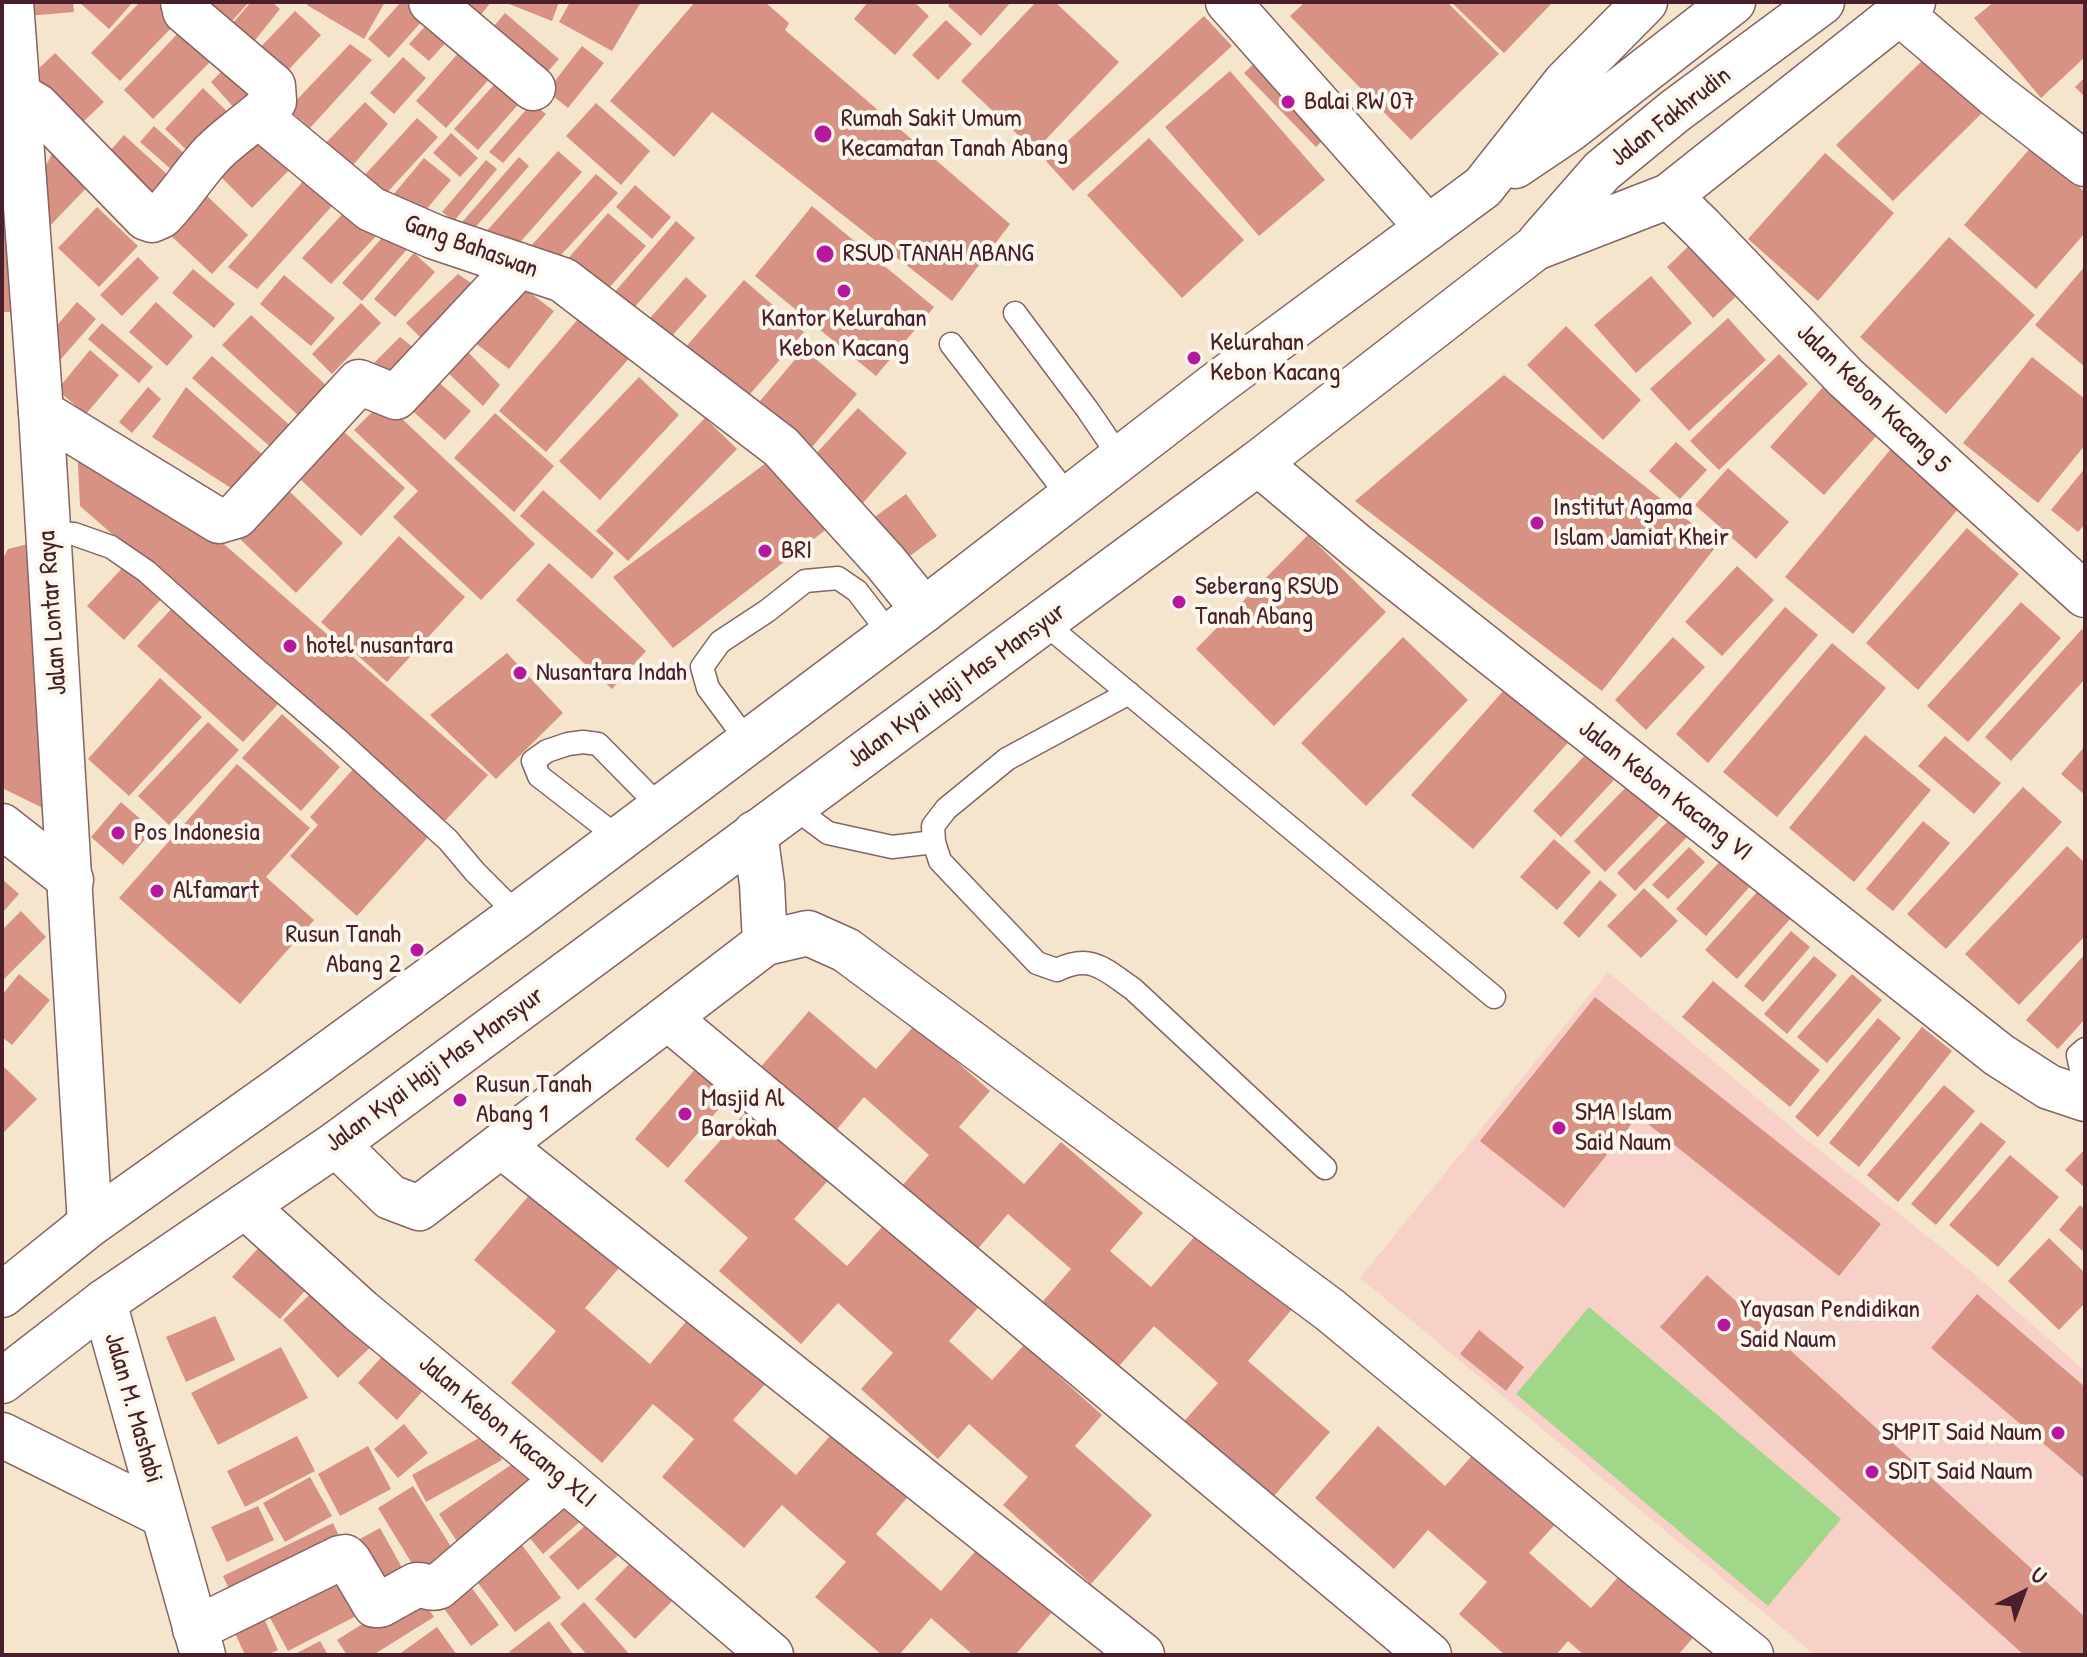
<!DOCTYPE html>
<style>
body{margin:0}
#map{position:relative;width:2087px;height:1657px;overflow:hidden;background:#f5e5cd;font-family:"Patrick Hand",sans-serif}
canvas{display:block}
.frame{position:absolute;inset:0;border:4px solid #4a1f2b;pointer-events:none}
.north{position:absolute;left:1983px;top:1553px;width:80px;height:80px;-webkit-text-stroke:6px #fbf7ec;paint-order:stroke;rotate:42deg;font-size:22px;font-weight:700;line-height:32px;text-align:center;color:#4a1f2b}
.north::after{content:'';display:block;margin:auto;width:28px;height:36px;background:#4a1f2b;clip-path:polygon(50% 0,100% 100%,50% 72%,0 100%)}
</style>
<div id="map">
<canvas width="2087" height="1657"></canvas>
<div class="frame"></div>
<div class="north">U</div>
</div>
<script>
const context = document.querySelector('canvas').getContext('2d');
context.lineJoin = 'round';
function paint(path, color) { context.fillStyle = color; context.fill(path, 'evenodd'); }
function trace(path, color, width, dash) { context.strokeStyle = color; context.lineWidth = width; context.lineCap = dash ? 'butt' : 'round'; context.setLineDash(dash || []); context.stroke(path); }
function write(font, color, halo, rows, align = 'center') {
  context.font = font + ' "Patrick Hand",sans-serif'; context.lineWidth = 8; context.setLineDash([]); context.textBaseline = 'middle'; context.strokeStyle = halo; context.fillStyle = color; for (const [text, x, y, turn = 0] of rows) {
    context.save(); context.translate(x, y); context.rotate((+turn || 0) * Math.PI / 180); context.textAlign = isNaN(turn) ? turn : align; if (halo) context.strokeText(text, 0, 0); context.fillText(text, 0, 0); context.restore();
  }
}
const built = new Path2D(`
 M1608,972l195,165 169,135 113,99v284h-270l-455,-377z`);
const green = new Path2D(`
 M1589,1307l252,212 -73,87 -252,-212z`);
const building = new Path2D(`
 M26,2h47l1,10 -47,4z
 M79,2h54l-24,27z
 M140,2h17l20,20 -57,59 -29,-28z
 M194,2h55l-24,27z
 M251,2h21l8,7 -32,40 -22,-18z
 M308,2h77l-21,37 -57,-34z
 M401,2h4l19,17 -35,39 -21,-19z
 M454,2h37l-15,19z
 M504,2h55l-7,19z
 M570,2h71l-29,49 -53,-29z
 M695,2h70l24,21 -4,7 225,194 -58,77 -240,-189 -38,45 -64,-56z
 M868,2h46l15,14 -34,39 -41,-36z
 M951,2h60l-30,34 -33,-30z
 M1036,2h19l64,60 -84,89 -74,-70z
 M1305,2h142l52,52 -88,86 -121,-124z
 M1451,2h102l-49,51z
 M1994,2h91v55l-44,41 -67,-80z
 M295,11l26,24 -40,43 -27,-24z
 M505,13l54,46 -17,19 -53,-46z
 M1204,16l28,30 -159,145 -27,-30z
 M946,20l26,24 -34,36 -26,-25z
 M430,21l20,17 -21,23 -20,-17z
 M184,27l31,30 -62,62 -29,-29z
 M350,44l22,16 -62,68 -22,-19z
 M582,46l22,17 -36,45 -21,-17z
 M462,49l30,27 -46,52 -30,-27z
 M55,53l49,49 -22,21 -49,-49z
 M403,57l23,21 -32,36 -24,-21z
 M1926,57l56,56 -89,88 -57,-56z
 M1260,58l72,73 -16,16 -72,-74z
 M229,64l30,35 -16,19 -32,-36z
 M1230,71l95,109 -66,56 -94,-109z
 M501,77l23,21 -46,52 -24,-21z
 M2085,77v20l-10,-10z
 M203,88l34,33 -39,40 -33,-32z
 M365,102l23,22 -40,47 -26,-24z
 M532,103l14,11 -43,49 -14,-11z
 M596,103l54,48 -29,34 -55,-49z
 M417,118l21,19 -55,60 -21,-19z
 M154,126l33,30 -14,15 -33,-29z
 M263,133l31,32 -42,43 -32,-32z
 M451,133l27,25 -18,19 -27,-24z
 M124,135l46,42 -22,25 -46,-42z
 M1149,138l95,102 -62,58 -95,-103z
 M57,144l38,35 -51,53 -6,-51z
 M2032,146l53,46v41l-49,56 -72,-64z
 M558,151l24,21 -74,84 -24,-22z
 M1825,153l69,60 -76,88 -70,-62z
 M519,157l10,9 -63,72 -10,-9z
 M424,158l27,22 -31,37 -27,-22z
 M486,160l11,9 -43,52 -12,-9z
 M2,163l21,149h-21z
 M596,174l22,19 -68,74 -21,-19z
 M305,179l28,26 -76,84 -29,-22z
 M635,185l36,32 -19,22 -36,-32z
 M205,194l43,41 -36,39 -44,-41z
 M812,206l122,101 -58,69 -121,-100z
 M97,207l41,39 -39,41 -41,-39z
 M347,209l29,27 -45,48 -29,-26z
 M608,213l38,33 -45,51 -37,-34z
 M676,221l19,17 -70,80 -18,-17z
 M389,230l20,17 -47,54 -20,-18z
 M1949,237l86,78 -89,99 -86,-77z
 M1696,239l47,51 -30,28 -46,-51z
 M414,253l21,19 -40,45 -21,-18z
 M138,257l21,21 -37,38 -22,-21z
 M2085,266v101l-50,-42z
 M193,269l42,35 -21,24 -42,-35z
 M458,274l26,18 -56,53 -22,-22z
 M284,275l51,43 -24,28 -51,-42z
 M1651,276l41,47 -56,50 -42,-48z
 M686,277l21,19 -42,48 -21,-19z
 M744,280l60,52 -60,69 -60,-52z
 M521,286l33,25 -45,58 -35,-27z
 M77,302l19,17 -35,40 -19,-16z
 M156,302l37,34 -26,30 -38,-34z
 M361,303l20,20 -49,51 -20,-20z
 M585,311l48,43 -87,98 -47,-41z
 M251,315l78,73 -28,30 -79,-73z
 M1728,318l38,42 -77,71 -39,-42z
 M102,323l51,44 -14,16 -51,-44z
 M1566,326l75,74 -38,40 -76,-75z
 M400,337l19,15 -29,31 -17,-19z
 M804,349l53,45 -50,59 -53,-45z
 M90,350l29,25 -33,39 -29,-24z
 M467,351l33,34 -17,21 -37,-35z
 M1779,354l29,30 -89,86 -29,-29z
 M212,356l82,73 -19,22 -83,-73z
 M2032,357l53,42v46l-47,58 -75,-60z
 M1504,375l214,169 -116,147 -247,-190z
 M433,377l38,34 -26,29 -38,-34z
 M639,377l40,38 -79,85 -41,-39z
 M1832,377l54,48 -62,70 -54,-48z
 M148,387l13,12 -29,34 -13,-11z
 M186,387l79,70 -28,35 -85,-55z
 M383,401l152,143 -54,56 -88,-83 25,-26 -64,-61z
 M858,408l49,45 -45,51 -50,-46z
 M495,413l59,53 -40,46 -60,-54z
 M705,418l32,31 -109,112 -32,-30z
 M342,430l63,58 -44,48 -62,-58z
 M1899,439l70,57 -116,138 -68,-57z
 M1676,442l31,28 -27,29 -31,-28z
 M77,446l116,71 295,258 -45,48 -363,-317z
 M774,457l54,71 -155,120 -60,-71z
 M1728,468l61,54 -33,37 -61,-54z
 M2085,468v56l-7,8 -27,-22z
 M285,487l58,56 -47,50 -58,-56z
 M543,490l71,63 -22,26 -72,-63z
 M906,494l31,42 -34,25 -31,-42z
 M1967,528l52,46 -101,116 -52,-47z
 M1308,535l78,77 -112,114 -78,-77z
 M399,536l66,61 -78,85 -66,-60z
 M36,542l21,273 -55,-27v-228l6,-11z
 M549,563l97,88 -34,38 -96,-89z
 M126,564l36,34 -38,42 -37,-34z
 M1737,566l37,34 -52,56 -37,-34z
 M2021,602l40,36 -93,104 -41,-36z
 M173,607l106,96 -36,39 -106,-96z
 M1785,607l33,28 -110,128 -32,-29z
 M2082,629l3,3v47l-74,82 -26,-24z
 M1403,637l65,63 -102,106 -65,-63z
 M1673,637l32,30 -59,63 -31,-30z
 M1832,643l54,45 -109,129 -54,-45z
 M507,653l56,60 -67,66 -66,-64z
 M160,678l42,39 -73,79 -41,-37z
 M1512,681l62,55 -101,113 -62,-54z
 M282,714l58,53 -39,44 -59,-53z
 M208,722l31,28 -70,75 -31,-29z
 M1865,735l66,55 -77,92 -65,-54z
 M1945,736l56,47 -27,31 -56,-48z
 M2085,746v49l-24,-21z
 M1586,754l28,26 -53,57 -28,-26z
 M237,764l73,64 -44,49 48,43 -74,84 -121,-106z
 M355,767l75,68 -73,81 -67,-60 28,-31 -8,-8z
 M1630,783l32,30 -57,59 -31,-31z
 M2023,787l39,35 -116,127 -39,-35z
 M121,802l32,28 -30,35 -32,-28z
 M1671,818l17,18 -53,55 -18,-18z
 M1923,821l27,22 -57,68 -27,-22z
 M1554,839l37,33 -34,38 -37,-33z
 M2067,846l18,17v73l-66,69 -54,-51z
 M1689,847l16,15 -37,37 -16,-14z
 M1724,857l29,26 -47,53 -30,-27z
 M2,879l17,15 -17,19z
 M1600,880l17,15 -38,43 -16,-15z
 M1766,882l32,28 -61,69 -32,-29z
 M1644,888l34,33 -37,37 -34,-32z
 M21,911l25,26 -44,44v-51z
 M1791,931l19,16 -47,55 -19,-16z
 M2085,954v65l-27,30 -32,-29z
 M1814,956l23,19 -50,59 -23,-20z
 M19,974l31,26 -38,45 -10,-8v-42z
 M1852,974l30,26 -55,63 -30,-26z
 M1713,981l107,89 -30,37 -108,-90z
 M1595,997l286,227 -42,52 -201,-160 -74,92 -84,-67z
 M809,1011l67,58 39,-44 75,66 -31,36 65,57 37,-42 82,71 -33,38 41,36 51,-59 91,80 -45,53 82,71 -64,73 -88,-77 40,-45 -64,-57 -41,47 -75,-66 33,-38 -63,-55 -40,46 -74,-65 35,-40 -65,-58 -37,44 -74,-65z
 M1878,1018l23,20 -83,99 -23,-20z
 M1922,1027l30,24 -93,116 -30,-24z
 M703,1060l33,29 -68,79 -33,-29z
 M2,1065l35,34 -35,35z
 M1944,1085l31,26 -77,91 -31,-27z
 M753,1104l79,72 -38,43 53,47 44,-49 93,84 -35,40 43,39 32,-35 78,70 -27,31 77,69 -61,69 -88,-79 25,-28 -59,-53 -31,35 -77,-70 32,-36 -55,-50 -37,41 -82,-73 29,-33 -64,-57z
 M1981,1122l25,20 -70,83 -25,-21z
 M2085,1149v39l-20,-18z
 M2010,1155l49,42 -61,70 -49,-42z
 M536,1187l88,75 -39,46 65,56 41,-48 76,66 -34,38 63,55 40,-46 75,64 -35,41 65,57 38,-44 74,64 -38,44h-42l-42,-37 -32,37h-17l-67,-58 31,-35 -64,-57 -38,43 -82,-71 32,-38 -41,-35 -51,59 -91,-80 45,-52 -82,-71z
 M2080,1205l5,5v43l-26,-23z
 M270,1235l47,42 -37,42 -48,-42z
 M2049,1238l36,35v30l-26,27 -51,-49z
 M1707,1275l378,342v38h-61l-364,-328z
 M322,1283l55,58 -39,37 -55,-58z
 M1977,1294l108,93v92l-154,-131z
 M215,1316l20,44 -49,22 -20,-45z
 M1479,1330l45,37 -18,24 -46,-37z
 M281,1347l27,51 -90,47 -27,-52z
 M388,1350l39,36 -30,34 -39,-37z
 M404,1424l24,29 -30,25 -24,-29z
 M1378,1426l67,60 34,-38 81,71 -31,34 62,55 35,-40 72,64 -20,23h-94l-16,-14 -12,14h-51l-46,-41 28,-32 -59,-52 -34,39 -79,-71z
 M488,1433l14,27 -76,42 -14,-27z
 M297,1436l18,35 -70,36 -18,-36z
 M368,1446l23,43 -51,27 -22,-42z
 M524,1456l23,35 -85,58 -23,-35z
 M310,1477l22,39 -47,26 -22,-39z
 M413,1486l42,67 -36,22 -41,-67z
 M574,1495l16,18 -47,41 -15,-18z
 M258,1506l16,34 -47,22 -16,-35z
 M600,1513l29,33 -51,44 -29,-33z
 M333,1523l13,28 -110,53 -13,-28z
 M380,1528l25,45 -33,18 -25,-45z
 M519,1541l42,57 -46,34 -43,-57z
 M636,1557l40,40 -41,42 -40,-40z
 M343,1565l23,46 -78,40 -25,-46z
 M463,1576l36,49 -28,21 -36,-50z
 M416,1590l18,27 -61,38h-26l-10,-15z
 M584,1602l46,53h-43l-27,-31z
 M259,1607l19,43 -11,5h-22l-16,-35z
 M549,1621l25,34h-62l-3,-3z
 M437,1627l20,28h-59z
 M320,1641l8,14h-35z`);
const lane = new Path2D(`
 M1015,313l72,96 34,50
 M951,344l118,153
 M48,533l26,1 37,13 35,24 104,93 86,74 112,102 27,32 43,43
 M1043,622l451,375
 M1129,693l-122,66 -61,50 -13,17 1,16 6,19 97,102 20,7c35,-17 48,0 76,19l192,179
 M748,742l-40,-54 -6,-21 18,-25 47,-31 38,-30 33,-3 19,13 33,43
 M793,807l35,26 64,14 42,-5
 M620,839l-81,-63 -6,-15 14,-10 21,-7 15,-2 15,2 63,64
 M2085,1049l-7,6 7,34`);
const street = new Path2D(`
 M431,2l102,86
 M1228,2l200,226
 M1900,13l97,83 88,68
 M17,94l20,12 109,112 6,2 9,-4c19,-19 33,-43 52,-63 19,-19 42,-33 61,-52l-1,-15 -88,-75 -2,-9
 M259,116l112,93 64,28 128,43 218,167 105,116 38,47
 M1669,196l32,31 145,151 239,217
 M41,412l178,109 17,-5 123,-134 37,15 123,-132
 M1258,463l100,84 641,508 50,32 36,12
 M2,826l69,54
 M755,833l7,51 3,59
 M668,1018l761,637
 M336,1144l54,53 29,11 346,-265 43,-10 38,17 484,360 312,258 109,87
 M502,1146l640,509
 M245,1206l116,105 203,168 207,176
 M195,1629l145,-71 5,-1 4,4 26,44h5l36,-20c8,-1 14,5 22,2l126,-108`);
const secondary = new Path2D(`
 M11,2l30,410 49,812
 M104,1302l99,353
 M2,1435l161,80`);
const primary = new Path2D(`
 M1515,166l55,-37 163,-127
 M1539,243l63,-72 73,-60 147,-109
 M2,1295l88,-71 190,-135 238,-174 406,-305 290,-224 269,-199 82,-104 80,-81
 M2,1381l102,-79 232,-158 922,-681 277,-215 134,-52 244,-194`);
const markers = [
 [1288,102,8,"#b5179e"],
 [823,134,10,"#b5179e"],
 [825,254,10,"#b5179e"],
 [844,291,8,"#b5179e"],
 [1194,358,8,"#b5179e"],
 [1537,523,8,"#b5179e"],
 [765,551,8,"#b5179e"],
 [1179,602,8,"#b5179e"],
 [290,646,8,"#b5179e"],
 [520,673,8,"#b5179e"],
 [118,833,8,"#b5179e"],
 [157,891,8,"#b5179e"],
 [417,950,8,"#b5179e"],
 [460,1100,8,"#b5179e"],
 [685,1114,8,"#b5179e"],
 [1559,1128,8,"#b5179e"],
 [1724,1325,8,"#b5179e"],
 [2058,1433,8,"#b5179e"],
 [1872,1472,8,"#b5179e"]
];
const poiNames = [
 ["Balai RW 07",1304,102],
 ["Rumah Sakit Umum",841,119],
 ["Kecamatan Tanah Abang",841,149],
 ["RSUD TANAH ABANG",843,254],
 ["Kantor Kelurahan",844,319,"center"],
 ["Kebon Kacang",844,349,"center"],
 ["Kelurahan",1210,343],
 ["Kebon Kacang",1210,373],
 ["Institut Agama",1553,508],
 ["Islam Jamiat Kheir",1553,538],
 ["BRI",781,551],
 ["Seberang RSUD",1195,587],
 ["Tanah Abang",1195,617],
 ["hotel nusantara",306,646],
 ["Nusantara Indah",536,673],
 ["Pos Indonesia",134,833],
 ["Alfamart",173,891],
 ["Rusun Tanah",401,935,"right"],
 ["Abang 2",401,965,"right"],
 ["Rusun Tanah",476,1085],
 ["Abang 1",476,1115],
 ["Masjid Al",701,1099],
 ["Barokah",701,1129],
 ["SMA Islam",1575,1113],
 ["Said Naum",1575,1143],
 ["Yayasan Pendidikan",1740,1310],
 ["Said Naum",1740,1340],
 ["SMPIT Said Naum",2042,1433,"right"],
 ["SDIT Said Naum",1888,1472]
];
const streetNames = [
 ["Jalan Fakhrudin",1671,117,-38],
 ["Gang Bahaswan",471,247,20],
 ["Jalan Kebon Kacang 5",1873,399,44],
 ["Jalan Lontar Raya",53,613,-94],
 ["Jalan Kyai Haji Mas Mansyur",957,686,-36],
 ["Jalan Kebon Kacang VI",1665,791,38],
 ["Jalan Kyai Haji Mas Mansyur",435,1070,-36],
 ["Jalan M. Mashabi",133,1408,74],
 ["Jalan Kebon Kacang XLI",507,1432,40]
];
paint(built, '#f7d1c8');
paint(green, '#a0d789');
paint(building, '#d79284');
trace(lane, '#866464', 25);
trace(street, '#866464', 47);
trace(secondary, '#866464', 47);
trace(primary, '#866464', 47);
trace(lane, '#fff', 22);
trace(street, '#fff', 44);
trace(secondary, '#fff', 44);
trace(primary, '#fff', 44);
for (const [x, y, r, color] of markers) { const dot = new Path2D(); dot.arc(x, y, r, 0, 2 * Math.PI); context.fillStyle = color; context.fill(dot); trace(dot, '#fbf7ec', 3); }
write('26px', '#4a1f2b', '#fbf7ec', poiNames, 'left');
write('26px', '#4a1f2b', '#fbf7ec', streetNames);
</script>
